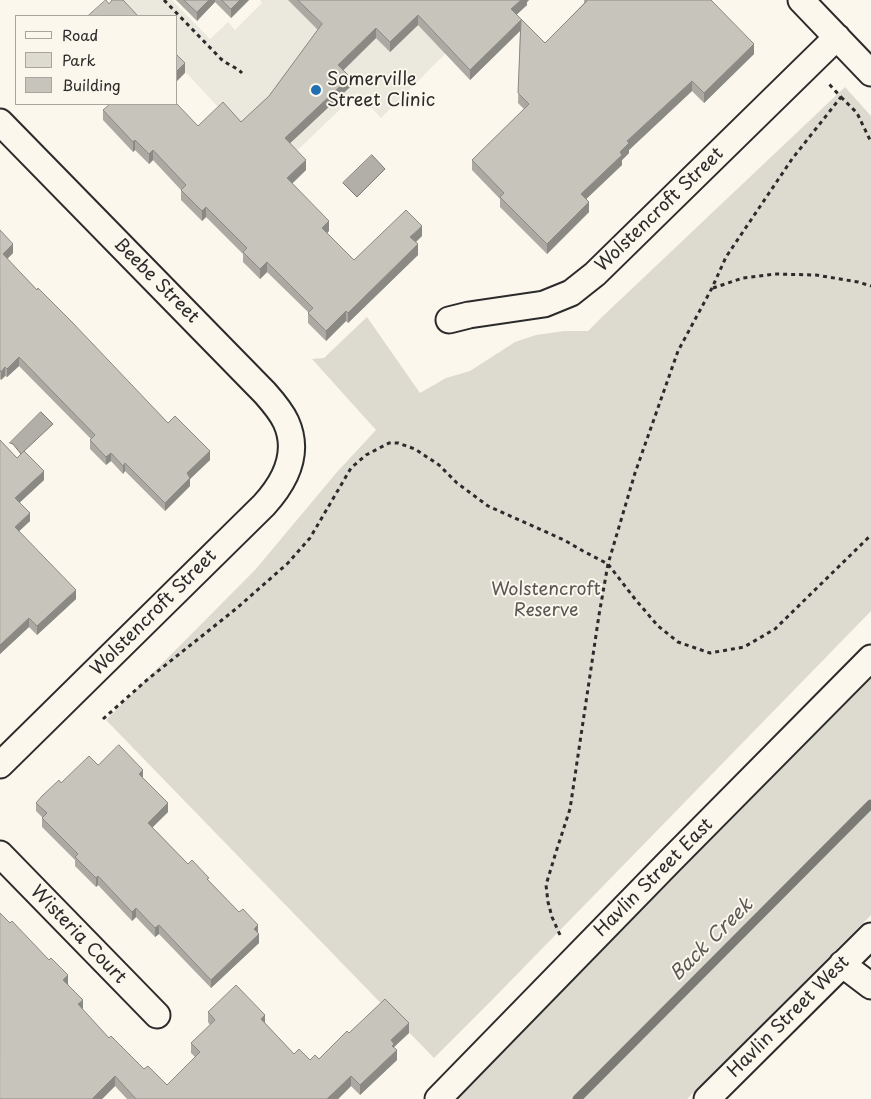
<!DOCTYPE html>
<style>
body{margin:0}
#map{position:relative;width:871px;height:1099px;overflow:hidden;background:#fbf7ec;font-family:"Playpen Sans",sans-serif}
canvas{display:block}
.legend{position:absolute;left:15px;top:15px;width:162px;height:90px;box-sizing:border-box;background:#fbf7ec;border:1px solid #a8a59f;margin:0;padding:6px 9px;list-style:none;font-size:15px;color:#2b2b2b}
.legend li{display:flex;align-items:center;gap:10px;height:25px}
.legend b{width:25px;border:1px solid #a8a59f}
</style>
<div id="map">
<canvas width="871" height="1099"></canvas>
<ul class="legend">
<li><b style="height:6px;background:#fbf7ec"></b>Road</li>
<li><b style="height:14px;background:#dddad0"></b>Park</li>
<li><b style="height:14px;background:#c7c4bc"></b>Building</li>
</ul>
</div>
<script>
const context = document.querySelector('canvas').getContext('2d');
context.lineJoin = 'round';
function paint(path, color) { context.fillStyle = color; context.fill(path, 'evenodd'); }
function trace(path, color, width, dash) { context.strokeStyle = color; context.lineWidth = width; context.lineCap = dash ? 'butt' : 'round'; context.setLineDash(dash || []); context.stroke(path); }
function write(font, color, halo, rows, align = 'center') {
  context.font = font + ' "Playpen Sans",sans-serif'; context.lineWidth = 4; context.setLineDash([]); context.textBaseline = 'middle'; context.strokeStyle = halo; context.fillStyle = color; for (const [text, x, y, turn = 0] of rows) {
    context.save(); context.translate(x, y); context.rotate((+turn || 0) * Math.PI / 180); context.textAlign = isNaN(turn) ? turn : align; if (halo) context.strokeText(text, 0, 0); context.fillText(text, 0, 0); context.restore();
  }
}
const built = new Path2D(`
 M118,0h54l38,39 18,-17 7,8 27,-27 -2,-3h226l6,7 -111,111 -24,-25 -80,77 -101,-108v-46h-43z`);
const green = new Path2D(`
 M845,87l26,29v495l-379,389 -58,58 -328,-338 149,-150 82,-98 39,-42 -64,-71 12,-1 43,-41 53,76 26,-15 24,-7 45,-29 21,-7 28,-4h24l14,-14z
 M871,677v238l-184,184h-231l125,-130z`);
const water = new Path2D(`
 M372,155l13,14 -28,28 -14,-14z
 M41,412l12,12 -32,30 -8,-10 -3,-1z`);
const stream = new Path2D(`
 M577,1099l294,-295`);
const path = new Path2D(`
 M164,0l57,59c7,6 15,8 21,14
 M841,97l16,16 14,29
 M713,288l30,-10 32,-4 41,1 42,7 13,4
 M103,719l45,-40 89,-71 51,-45 22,-25 41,-70 15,-13 23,-12h9l17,6 24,16 18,18 31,23 76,34 19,11 25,13 27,35 23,27 20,16 32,11 34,-6 31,-18 96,-94
 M560,935l-8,-18 -4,-15 -2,-17 10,-33 14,-43 29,-194 9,-51 27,-91 43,-122 34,-63 14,-31 66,-98 49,-62 -12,-13`);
const minor = new Path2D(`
 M801,0l70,73
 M0,122l265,271c8,9 16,18 21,29 14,31 -1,60 -22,83l-264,260
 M449,320l20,-5 75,-11 27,-11 24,-19 242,-237
 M0,854l157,161
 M842,964l29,22
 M438,1099l233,-239 200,-202
 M707,1099l164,-163`);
const wall = new Path2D(`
 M176,0h73l-18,18 -16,-16 -18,19z
 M288,0h241l-2,2v3l-11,10 29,28 39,-40v-3h127l43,54 -50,49 -12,-12 -63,59v3l-7,7v5l-36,34 3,13 -42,42 -47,-47v-8l-28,-29v-10l52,-51 -6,-6 2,-72 -50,49 -52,-55 -28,27 -14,-14 -33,33 7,16 -60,56 16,27 -14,14 37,47 -2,2 27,27 68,-24 -6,6 2,13 -70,68 -2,-2 -20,20 -18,-18v-11l-41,-40 -7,7 -17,-17v-8l-37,-37 -4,4 -21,-21v-10l-28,-30 -4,4 -14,-14 -2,2 -30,-32v-10l95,16 43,-4 28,-26 49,-66z
 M0,230l13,23 -6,6 161,164 42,37 -20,19v7l-25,25 -40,-40 -2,3 -12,-13 -5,4 -16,-16v-9l1,-1 -72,-73 -12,11 -2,-1 -4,4 -1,-1z
 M0,440l17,18 27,22 -24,22 10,19 -11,10 57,68 -39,36 -8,-8 -29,27z
 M98,765l45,14 25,33 -16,15 36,37 21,17 49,51 1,11 -48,45 -52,-54 -4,3 -19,-20 -4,4 -34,-36 -2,2 -21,-21v-6l-33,-33v-10l-6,-6v-8l6,-6v-1l19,-13z
 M68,984l15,26 26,28 35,31 23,16 28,-28 -4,-4v-10l19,-18 -2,-3v-10l57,11 29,31 16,6 9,-1 30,-26h60l-15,14 3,13 -37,35 -9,-9 -13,13h-211l-12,-13 -13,13h-102z`);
const shadedWall = new Path2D(`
 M209,0h6v2l-18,19v-9z
 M240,0h9l-18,18v-9z
 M521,0h8l-2,2v3l-16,15v-11z
 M418,15v10l-28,27v-10z
 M521,20v10l-51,50v-10z
 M376,28v10l-38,37v-10z
 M754,44v10l-50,49v-10z
 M185,63v10l-9,9v-10z
 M350,77v10l-65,61v-10z
 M692,81v10l-63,59v3l-7,7v5l-41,39v-10l39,-42 7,-11z
 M135,140v10l-2,2v-10z
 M153,150v10l-4,4v-10z
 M306,160v10l-19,18v-10z
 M589,202v10l-42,42v-10z
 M206,207v10l-4,4v-10z
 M329,221v10l-7,7v-10z
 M422,226v10l-12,11v-10z
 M13,244v9l-10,10v-9z
 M418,244v11l-70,68v-10z
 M267,262v10l-7,7v-10z
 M346,311v10l-20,20v-10z
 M19,357v9l-12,11v-8z
 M5,367v9l-4,4v-8z
 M210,451v9l-20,19v7l-25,25v-8l22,-30z
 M111,453v8l-5,4v-8z
 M125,463v8l-2,3v-8z
 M44,471v9l-29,27v-9z
 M30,513v8l-15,14v-8z
 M76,590v9l-39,36v-9z
 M29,618v9l-29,27v-9z
 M143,770v9l-4,-5z
 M168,803v9l-20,20v-9z
 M98,876v9l-2,2v-9z
 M136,908v9l-4,4v-9z
 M159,925v9l-4,3v-9z
 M258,925v8l-4,-4z
 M259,934v9l-48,45v-8z
 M68,975v10l-5,-5z
 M83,1000v9l-5,5v-10z
 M265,1015v10l-4,-6z
 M409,1023v10l-15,14v6l3,-3v10l-37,35v-10l31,-45z
 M115,1076v10l-13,13h-10z
 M351,1076v10l-13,13h-11z`);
const building = new Path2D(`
 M106,0l3,4 3,-4h11l15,16h-50z
 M184,0h25l-12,12z
 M222,0h18l-9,9z
 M298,0h223l-10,9 34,34 42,-42 -1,-1h125l43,44 -50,49 -12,-12 -65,60 2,2 -9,9 2,3 -41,39 8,8 -42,42 -47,-47 4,-4 -32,-33 57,-56 -11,-11 3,-73 -51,50 -52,-55 -28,27 -14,-14 -38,37 12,12 -65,61 21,22 -19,18 42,43 -7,7 32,32 52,-50 16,16 -12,11 8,7 -70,69 -2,-2 -20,20 -18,-18 5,-5 -46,-46 -7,7 -17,-17 4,-4 -41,-41 -4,4 -21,-21 5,-5 -33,-35 -4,4 -14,-14 -2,2 -30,-32 7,-6h66v-1l22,23 25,-24 18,20 28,-26 53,-72z
 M176,54l9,9 -9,9z
 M0,230l13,14 -10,10 34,36 1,-2 33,33 97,102 7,-7 35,35 -23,22 3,5 -25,25 -40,-40 -2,3 -12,-13 -5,4 -16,-17 5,-5 -76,-78 -12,12 -2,-2 -4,5 -1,-2z
 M0,440l17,18 7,-7 20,20 -29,27 15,15 -15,14 61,63 -39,36 -8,-8 -29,27z
 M119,745l24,25 -4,4 29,29 -20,20 40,41 4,-4 17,18 -2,1 32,33 4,-3 15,16 -4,4 5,5 -48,46 -52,-55 -4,3 -19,-20 -4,4 -34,-36 -2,2 -21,-21 3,-3 -36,-36 5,-5 -11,-10 6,-7 17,-16 2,3 28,-27 9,9z
 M0,913l10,10 2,-2 37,39 2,-2 17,17 -5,5 20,20 -5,4 31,34 2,-2 33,33 4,-3 19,19 33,-33 -9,-9 24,-23 -7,-8 28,-27 29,30 -4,4 33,35 5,-5 11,11 5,-5 4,4 28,-28 2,2 36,-34 24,24 -18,17 3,4 -2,2 5,4 -37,35 -9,-9 -24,23h-191l-21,-23 -23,23h-92z`);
const markers = [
 [316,90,6,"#1f6fb2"]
];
const poiNames = [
 ["Somerville",327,80],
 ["Street Clinic",327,101]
];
const streetNames = [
 ["Wolstencroft Street",660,210,-44],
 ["Beebe Street",156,281,45],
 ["Wolstencroft Street",154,613,-45],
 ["Havlin Street East",654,878,-45],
 ["Wisteria Court",78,935,46],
 ["Havlin Street West",789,1017,-45]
];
const parkNames = [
 ["Wolstencroft",546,590],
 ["Reserve",546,611]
];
const waterNames = [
 ["Back Creek",712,940,-45]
];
paint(built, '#ebe8de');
paint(green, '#dddad0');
paint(water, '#b1afa7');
trace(water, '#7b7a75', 1);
trace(stream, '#7b7a75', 9);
trace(minor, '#2b2b2b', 29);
trace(path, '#2b2b2b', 3, [4, 4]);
trace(minor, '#fbf7ec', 25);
paint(wall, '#aba9a2');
paint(shadedWall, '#8b8984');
paint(building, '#c7c4bc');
trace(building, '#8b8984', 1);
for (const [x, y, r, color] of markers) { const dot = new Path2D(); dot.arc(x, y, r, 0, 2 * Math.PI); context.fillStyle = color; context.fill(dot); trace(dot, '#fbf7ec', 2); }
write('18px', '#2b2b2b', '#fbf7ec', poiNames, 'left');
write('18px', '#2b2b2b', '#fbf7ec', streetNames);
write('18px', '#585754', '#fbf7ec', parkNames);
write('italic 19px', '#5a5956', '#fbf7ec', waterNames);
</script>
